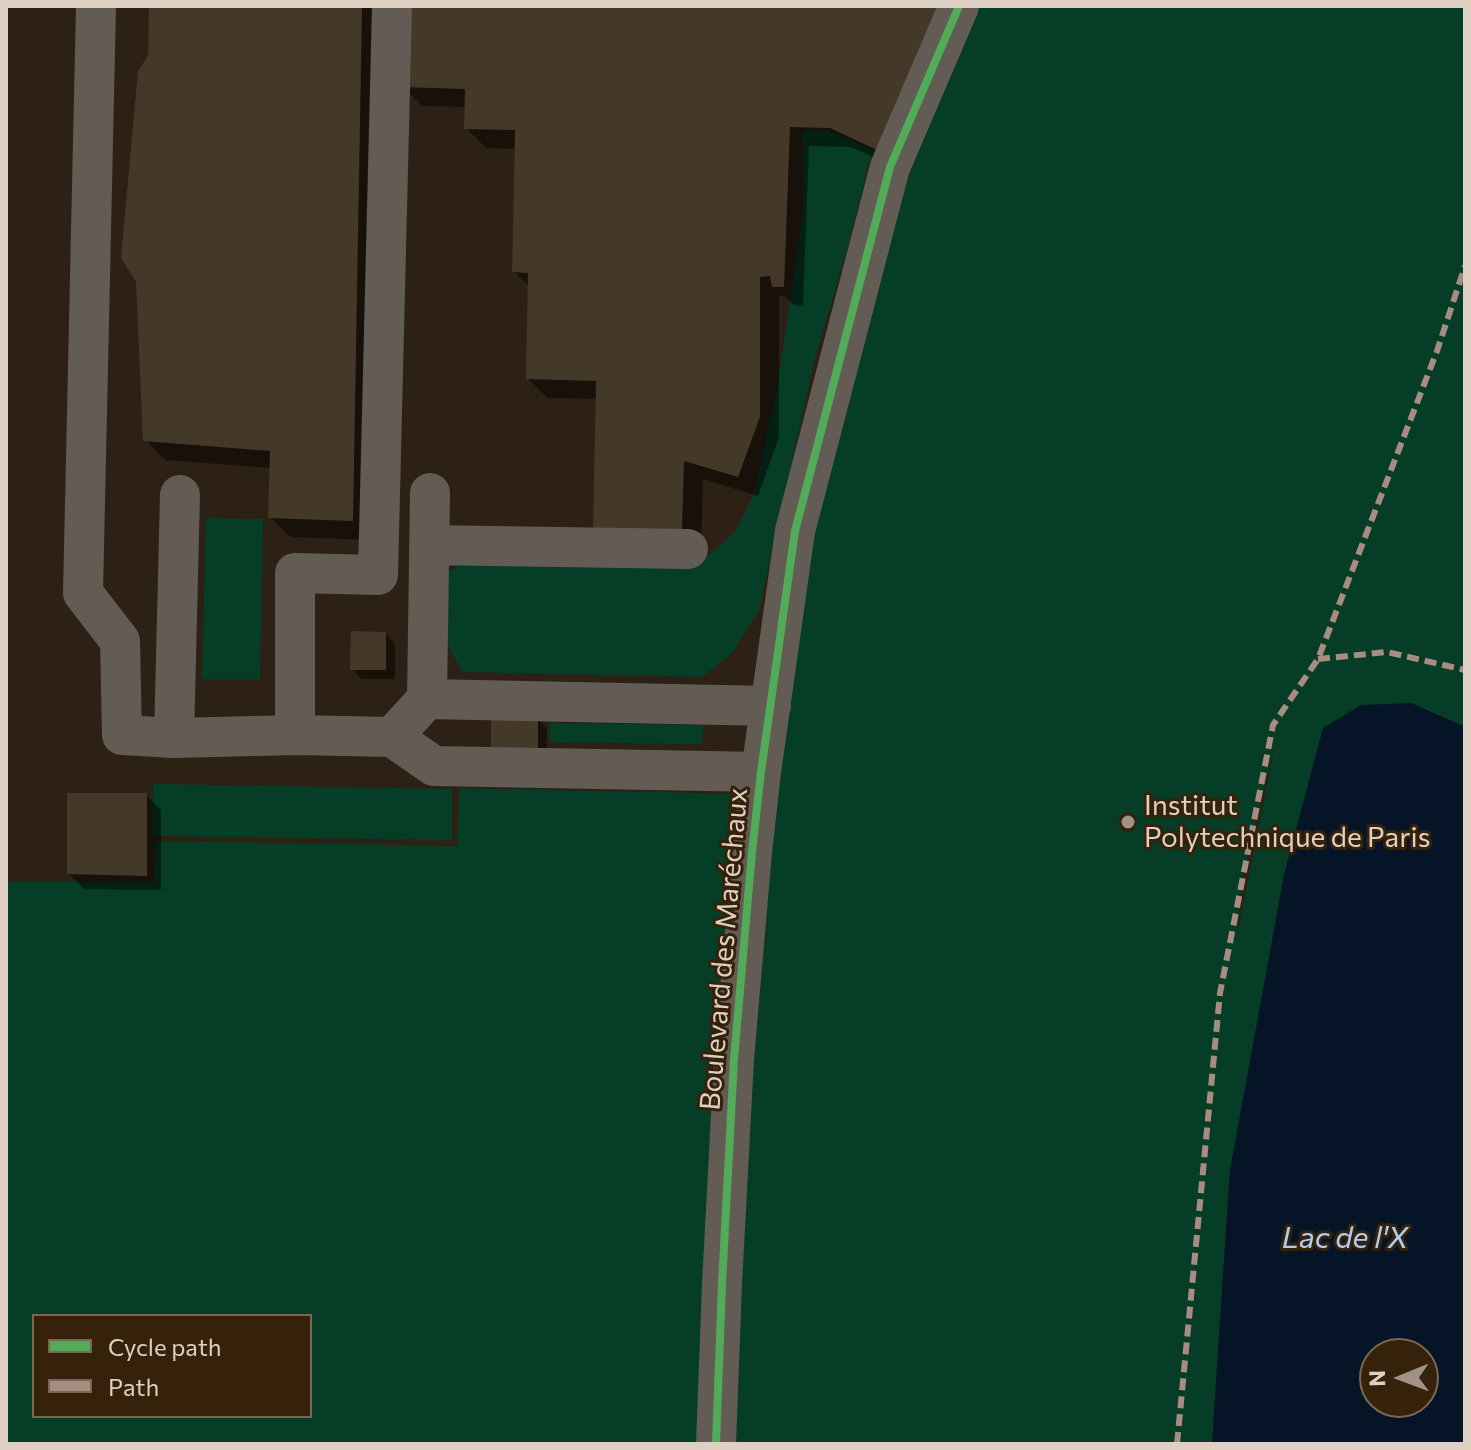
<!DOCTYPE html>
<meta charset="utf-8">
<style>
body{margin:0}
#map{position:relative;width:1471px;height:1450px;overflow:hidden;background:#2c2114;font-family:Commissioner,sans-serif}
canvas{display:block}
.frame{position:absolute;inset:0;border:8px solid #ded1c3;pointer-events:none}
.legend{position:absolute;left:32px;top:1314px;width:280px;height:104px;box-sizing:border-box;background:#36220a;border:2px solid #796854;margin:0;padding:10px 14px;list-style:none;font-size:24px;color:#ded1c3}
.legend li{display:flex;align-items:center;gap:16px;height:40px}
.legend b{width:40px;border:2px solid #796854}
.north{position:absolute;left:1359px;top:1338px;width:80px;height:80px;box-sizing:border-box;background:#36220a;border:2px solid #796854;border-radius:50%;rotate:269deg;font-size:22px;font-weight:700;line-height:32px;text-align:center;color:#ded1c3}
.north::after{content:'';display:block;margin:auto;width:28px;height:36px;background:#a09386;clip-path:polygon(50% 0,100% 100%,50% 72%,0 100%)}
</style>
<div id="map">
<canvas width="1471" height="1450"></canvas>
<div class="frame"></div>
<ul class="legend">
<li><b style="height:10px;background:#51ab58"></b>Cycle path</li>
<li><b style="height:10px;background:#a88b81"></b>Path</li>
</ul>
<div class="north">N</div>
</div>
<script>
const context = document.querySelector('canvas').getContext('2d');
context.lineJoin = 'round';
function paint(path, color) { context.fillStyle = color; context.fill(path, 'evenodd'); }
function trace(path, color, width, dash) { context.strokeStyle = color; context.lineWidth = width; context.lineCap = dash ? 'butt' : 'round'; context.setLineDash(dash || []); context.stroke(path); }
function write(font, color, halo, rows, align = 'center') {
  context.font = font + ' Commissioner,sans-serif'; context.lineWidth = 6; context.setLineDash([]); context.textBaseline = 'middle'; context.strokeStyle = halo; context.fillStyle = color; for (const [text, x, y, turn = 0] of rows) {
    context.save(); context.translate(x, y); context.rotate((+turn || 0) * Math.PI / 180); context.textAlign = isNaN(turn) ? turn : align; if (halo) context.strokeText(text, 0, 0); context.fillText(text, 0, 0); context.restore();
  }
}
const green = new Path2D(`
 M969,6h496v721l-54,-24 -182,475 -17,266h-494l77,-913 103,-357zM1275,743v1l-39,197 7,-65z
 M803,131h26l45,19 -5,13 -21,83 -33,112 -56,252 -26,42 -31,25 -239,-5 -12,-20 -6,-18 1,-62 23,-11 224,3 20,-13 22,-19 20,-41 23,-109 25,-168z
 M206,518l57,1 -3,160h-58z
 M549,723l154,2 -1,19 -152,-2z
 M153,784l299,5v51l-300,-4z
 M459,788l282,6 -38,650h-697v-562h148l2,-41 301,5zM34,1316h276v100h-276z`);
const water = new Path2D(`
 M1411,703l54,24v717h-253l18,-274 54,-295 39,-147 38,-23zM1375,1354h48v48h-48z`);
const shadow = new Path2D(`
 M151,6h230l-9,534 -82,-3 -20,-20 1,-49 -106,-8 -20,-20z
 M969,6l-72,162 -46,-21 -42,-1 -6,160 -9,-1 -10,-9h-5v141l-21,59 -55,-17 -2,71 -86,-1 -17,-150 -50,-1 -20,-19 2,-92 -16,-16 3,-122 -31,-1 -20,-20 1,-21 -45,-1 -19,-20z
 M386,634l9,10v35h-33l-10,-10z
 M538,719l9,9v30l-54,-10z
 M146,795l15,15v80l-77,-1 -15,-15z`);
const building = new Path2D(`
 M149,6h213l-9,515 -85,-3 2,-67 -127,-10 -7,-159 -15,-24 17,-187 10,-15z
 M402,6h539l-64,144 -47,-22 -40,-1 -6,160h-12l-2,-11 -10,1v140l-22,60 -54,-16 -2,70 -89,-1 3,-149 -70,-2 2,-106 -16,-1 3,-142 -51,-1 1,-40 -64,-2z
 M351,631l35,1v38h-36z
 M491,717h47v32l-47,-1z
 M67,793h80v83l-80,-2z`);
const minor = new Path2D(`
 M96,6l-13,587 37,48 2,94 52,3 121,-3 97,2 35,-38 344,7
 M429,545l259,4
 M427,699l3,-206
 M295,735v-162l83,2 14,-569
 M392,737l42,29 327,6
 M174,738l6,-243
 M716,1444l6,-160 12,-225 18,-207 9,-80 34,-241 95,-364 69,-161`);
const quiet = new Path2D(`
 M1318,659l69,-7 78,18
 M1177,1444l43,-451 53,-268 45,-66 119,-308 28,-85`);
const cycleway = new Path2D(`
 M716,1444l6,-160 12,-225 18,-207 9,-80 34,-241 95,-364 69,-161`);
const markers = [
 [1128,822,8,"#a09386"]
];
const poiNames = [
 ["Institut",1144,806],
 ["Polytechnique de Paris",1144,838]
];
const streetNames = [
 ["Boulevard des Maréchaux",724,949,-85]
];
const waterNames = [
 ["Lac de l'X",1345,1238]
];
paint(green, '#063d26');
paint(water, '#061427');
paint(shadow, '#0007');
paint(building, '#443829');
trace(minor, '#625c55', 40);
trace(quiet, '#a88b81', 6, [12, 6]);
trace(cycleway, '#51ab58', 8);
for (const [x, y, r, color] of markers) { const dot = new Path2D(); dot.arc(x, y, r, 0, 2 * Math.PI); context.fillStyle = color; context.fill(dot); trace(dot, '#36220a', 3); }
write('28px', '#ded1c3', '#36220a', poiNames, 'left');
write('28px', '#ded1c3', '#36220a', streetNames);
write('italic 30px', '#aecef5', '#36220a', waterNames);
</script>
